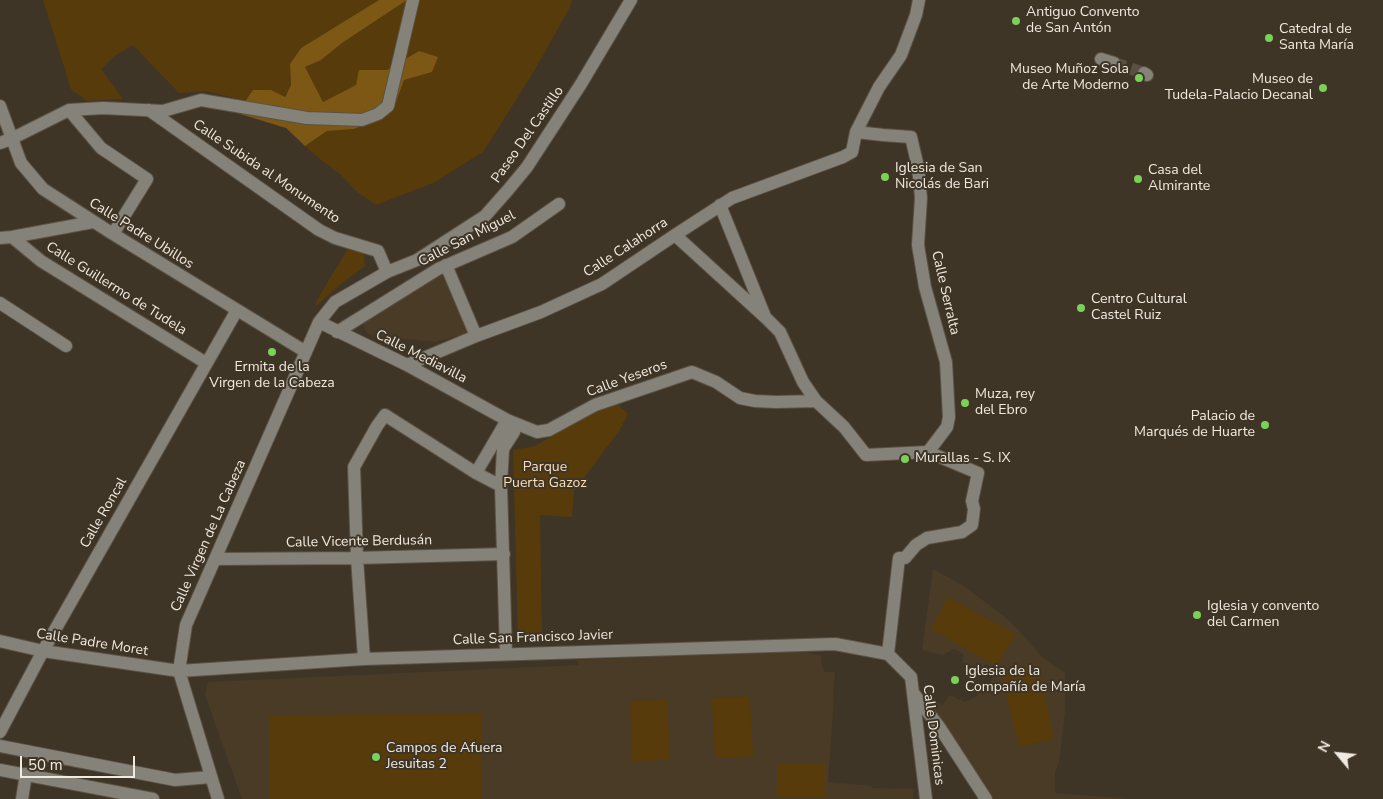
<!DOCTYPE html>
<meta charset="utf-8">
<style>
body{margin:0}
#map{position:relative;width:1383px;height:799px;overflow:hidden;background:#3f3526;font-family:"Nunito Sans",sans-serif}
canvas{display:block}
.north{position:absolute;left:1313px;top:729px;width:50px;height:50px;-webkit-text-stroke:4px #3f3526;paint-order:stroke;rotate:298deg;font-size:14px;font-weight:700;line-height:20px;text-align:center;color:#f0eae0}
.north::after{content:'';display:block;margin:auto;width:18px;height:22px;background:#f0eae0;clip-path:polygon(50% 0,100% 100%,50% 72%,0 100%)}
.scale{position:absolute;left:20px;top:756px;width:115px;height:22px;box-sizing:border-box;border:2px solid #f0eae0;border-top:0;padding-left:6px;font-size:15px;line-height:18px;white-space:nowrap;color:#f0eae0;-webkit-text-stroke:4px #3f3526;paint-order:stroke}
</style>
<div id="map">
<canvas width="1383" height="799"></canvas>
<div class="north">N</div>
<div class="scale">50 m</div>
</div>
<script>
const context = document.querySelector('canvas').getContext('2d');
context.lineJoin = 'round';
function paint(path, color) { context.fillStyle = color; context.fill(path, 'evenodd'); }
function trace(path, color, width, dash) { context.strokeStyle = color; context.lineWidth = width; context.lineCap = dash ? 'butt' : 'round'; context.setLineDash(dash || []); context.stroke(path); }
function write(font, color, halo, rows, align = 'center') {
  context.font = font + ' "Nunito Sans",sans-serif'; context.lineWidth = 4; context.setLineDash([]); context.textBaseline = 'middle'; context.strokeStyle = halo; context.fillStyle = color; for (const [text, x, y, turn = 0] of rows) {
    context.save(); context.translate(x, y); context.rotate((+turn || 0) * Math.PI / 180); context.textAlign = isNaN(turn) ? turn : align; if (halo) context.strokeText(text, 0, 0); context.fillText(text, 0, 0); context.restore();
  }
}
const built = new Path2D(`
 M442,273l26,60 -32,9 -61,-6 -7,-2 -4,-6v-7z
 M933,569l31,17 46,35 32,36 23,16v40l-6,49 -4,11v20l78,6h-141l-71,-104 -2,-5 12,2 6,10 6,3 6,-10 16,7 12,-6 2,-3 5,2 13,-25 -12,-6 -6,11 -4,-8 -13,-5 2,-8 -10,-5 -12,6 -20,-5z
 M799,650l23,6 -1,2 1,10h1l1,4h11l-2,27h1l-6,83 43,4 1,2 42,1 -1,10h-671l-37,-104 3,-13 370,-17v-5z`);
const green = new Path2D(`
 M43,0h336l-78,48 -11,16 1,21 -7,12 -31,-7 -7,11 -39,-10 -28,2 -46,-48 -17,10 -15,14 22,30 -36,2 -16,-12z
 M407,0h165l-3,9 -36,64 -50,79 -50,31 -57,22 -20,-14 -15,-16 -21,-16 -15,-13 22,-15 27,-2 42,-27 8,-22 15,-29 -32,19h-27l-4,15 -33,17 -18,-35 16,-7 21,-17z
 M352,248l12,6 1,12 -23,17 -27,24 2,-7 30,-50z
 M616,403l12,11 -9,17 -45,60 -2,26 -32,-2 2,121 -24,2 -5,-188 22,-4 69,-40z
 M948,597l68,37 -20,32 -65,-37z
 M1038,664l16,75 -35,8 -18,-75z
 M750,696l3,60 -38,2 -3,-60z
 M667,700l3,60 -38,1 -2,-60z
 M481,714v85h-211v-84z
 M777,764h49v34h-49z`);
const forest = new Path2D(`
 M379,0h28l-65,43 -21,17 -16,7 18,35 33,-17 3,-15h28l32,-19 19,6 -6,15 -28,8 -8,22 -9,14 -33,13 -27,2 -22,15 -19,-18 -49,-15 16,-23h18l14,7 6,-12 -1,-21 11,-16z`);
const minorTunnel = new Path2D(`
 M1114,63l30,10`);
const minor = new Path2D(`
 M1101,59l13,4
 M1144,73l3,2
 M0,106l21,57 22,26 70,45 193,118
 M69,110l32,38 46,31 -34,55
 M149,110l170,120 16,8 43,13 9,21
 M856,132l27,3 28,2 7,30 3,31 -3,47 7,42 21,75 3,55 -2,10 -19,25
 M0,143l11,-4 58,-29 34,-2 60,3 38,-11 106,18 55,2 16,-6 10,-8 25,-106
 M720,205l44,109
 M675,235l91,83 14,14 23,50 13,19 28,26 22,28 62,-3 50,21 -6,28 2,8 -2,16 -10,7 -35,6 -11,7 -11,13h-6l-11,96
 M12,237l29,24 165,102
 M0,238l12,-1 81,-15
 M446,265l30,71
 M0,303l66,43
 M319,322l88,43 100,55 30,12 12,-2 46,-25 97,-33 24,10 24,16 15,3 21,1 40,-1
 M337,332l101,-63 74,-32 47,-33
 M407,365l69,-29 65,-24 61,-28 73,-49 57,-37 111,-41 9,-5 4,-20 23,-45 22,-32 15,-40 3,-15
 M476,473l31,-53
 M215,559l142,-1 147,-4
 M0,641l43,10 136,20 185,-12 471,-15 53,10
 M506,654l-5,-168 2,-37 11,-17 -1,-6 -6,-6
 M888,654l23,23 15,122
 M364,659l-7,-101 -3,-91 23,-41 8,-11 91,58 25,13
 M914,694l26,34 46,71
 M0,732l43,-81 194,-341
 M0,746l175,34 36,-3
 M0,770l153,29
 M22,799l4,-25
 M218,799l-39,-128 7,-46 133,-303 16,-20 52,-30 30,-12 68,-44 23,-26 19,-23 54,-83 50,-84`);
const markers = [
 [1016,21,5,"#79d158"],
 [1269,38,5,"#79d158"],
 [1139,78,5,"#79d158"],
 [1323,88,5,"#79d158"],
 [885,177,5,"#79d158"],
 [1138,179,5,"#79d158"],
 [1081,308,5,"#79d158"],
 [272,352,5,"#79d158"],
 [965,403,5,"#79d158"],
 [1265,425,5,"#79d158"],
 [905,459,5,"#79d158"],
 [1197,615,5,"#79d158"],
 [955,680,5,"#79d158"],
 [376,757,5,"#79d158"]
];
const poiNames = [
 ["Antiguo Convento",1026,13],
 ["de San Antón",1026,29],
 ["Catedral de",1279,30],
 ["Santa María",1279,46],
 ["Museo Muñoz Sola",1129,70,"right"],
 ["de Arte Moderno",1129,86,"right"],
 ["Museo de",1313,80,"right"],
 ["Tudela-Palacio Decanal",1313,96,"right"],
 ["Iglesia de San",895,169],
 ["Nicolás de Bari",895,185],
 ["Casa del",1148,171],
 ["Almirante",1148,187],
 ["Centro Cultural",1091,300],
 ["Castel Ruiz",1091,316],
 ["Ermita de la",272,368,"center"],
 ["Virgen de la Cabeza",272,384,"center"],
 ["Muza, rey",975,395],
 ["del Ebro",975,411],
 ["Palacio de",1255,417,"right"],
 ["Marqués de Huarte",1255,433,"right"],
 ["Murallas - S. IX",915,459],
 ["Iglesia y convento",1207,607],
 ["del Carmen",1207,623],
 ["Iglesia de la",965,672],
 ["Compañía de María",965,688],
 ["Campos de Afuera",386,749],
 ["Jesuitas 2",386,765]
];
const streetNames = [
 ["Paseo Del Castillo",528,135,-55],
 ["Calle Subida al Monumento",266,172,34],
 ["Calle Padre Ubillos",141,234,32],
 ["Calle San Miguel",467,239,-27],
 ["Calle Calahorra",626,248,-33],
 ["Calle Guillermo de Tudela",116,289,32],
 ["Calle Serralta",945,293,77],
 ["Calle Mediavilla",421,357,27],
 ["Calle Yeseros",627,379,-20],
 ["Calle Roncal",104,513,-60],
 ["Calle Virgen de La Cabeza",209,536,-66],
 ["Calle Vicente Berdusán",359,542,-1],
 ["Calle San Francisco Javier",533,638,-2],
 ["Calle Padre Moret",92,643,9],
 ["Calle Dominicas",933,735,83]
];
const parkNames = [
 ["Parque",545,468],
 ["Puerta Gazoz",545,484]
];
paint(built, '#493b26');
paint(green, '#573b0a');
paint(forest, '#7d5714');
trace(minorTunnel, '#5a5042', 12, [12, 6]);
trace(minor, '#5b5244', 14);
trace(minor, '#85827a', 12);
for (const [x, y, r, color] of markers) { const dot = new Path2D(); dot.arc(x, y, r, 0, 2 * Math.PI); context.fillStyle = color; context.fill(dot); trace(dot, '#3f3526', 2); }
write('14px', '#f0eae0', '#3f3526', poiNames, 'left');
write('14px', '#f0eae0', '#3f3526', streetNames);
write('14px', '#fadfb8', '#3f3526', parkNames);
</script>
